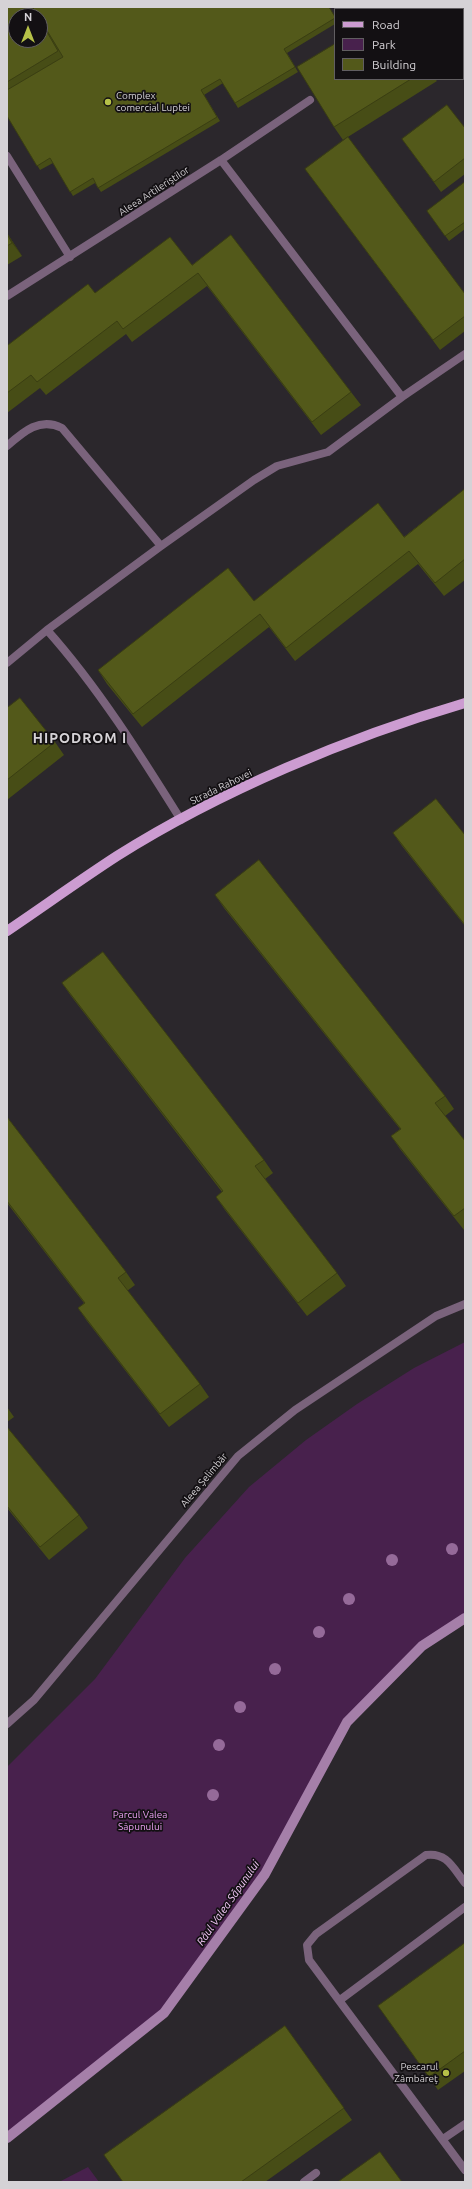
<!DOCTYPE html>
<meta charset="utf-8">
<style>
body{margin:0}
#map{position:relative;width:472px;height:2189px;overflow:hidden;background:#2b272c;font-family:Ubuntu,sans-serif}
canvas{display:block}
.frame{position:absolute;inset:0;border:8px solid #d5d2d6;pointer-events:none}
.legend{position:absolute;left:334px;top:8px;width:130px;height:72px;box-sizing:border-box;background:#131013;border:1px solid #615e61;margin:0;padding:5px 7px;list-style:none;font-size:12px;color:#d5d2d6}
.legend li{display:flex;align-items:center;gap:8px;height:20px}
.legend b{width:20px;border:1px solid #615e61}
.north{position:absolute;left:8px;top:8px;width:40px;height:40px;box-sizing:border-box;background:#131013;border:1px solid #615e61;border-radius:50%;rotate:0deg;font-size:11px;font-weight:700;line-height:16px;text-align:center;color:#d5d2d6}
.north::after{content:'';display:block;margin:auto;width:14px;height:18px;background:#b6c148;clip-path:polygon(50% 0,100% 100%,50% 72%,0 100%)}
</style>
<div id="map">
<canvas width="472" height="2189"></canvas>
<div class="frame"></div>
<ul class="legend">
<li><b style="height:5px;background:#cc9cd1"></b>Road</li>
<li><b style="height:11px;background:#48214d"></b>Park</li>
<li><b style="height:11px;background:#53591a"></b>Building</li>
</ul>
<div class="north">N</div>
</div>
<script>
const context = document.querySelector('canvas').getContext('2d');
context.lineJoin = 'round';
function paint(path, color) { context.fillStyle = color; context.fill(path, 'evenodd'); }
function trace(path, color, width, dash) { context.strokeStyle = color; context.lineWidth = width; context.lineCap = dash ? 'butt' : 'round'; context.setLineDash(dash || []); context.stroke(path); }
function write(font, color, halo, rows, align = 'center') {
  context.font = font + ' Ubuntu,sans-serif'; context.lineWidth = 3.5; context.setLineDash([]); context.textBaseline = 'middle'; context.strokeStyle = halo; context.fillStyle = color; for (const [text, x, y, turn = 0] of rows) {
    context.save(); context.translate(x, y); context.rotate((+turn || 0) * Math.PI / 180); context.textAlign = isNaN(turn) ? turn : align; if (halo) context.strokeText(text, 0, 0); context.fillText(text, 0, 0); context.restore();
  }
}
const green = new Path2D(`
 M465,1342v276l-43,28 -75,76 -82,152 -101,139 -157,125v-371l88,-88 90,-121 64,-71 57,-47 51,-36 57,-36z
 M88,2167l11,15h-40z`);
const stream = new Path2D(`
 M7,2138l157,-125 101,-139 82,-152 75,-76 43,-28`);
const service = new Path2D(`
 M7,156l63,101
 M221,160l181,237
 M7,296l214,-136 89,-60
 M7,446c17,-15 33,-29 55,-18l99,118
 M47,630c51,57 94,126 134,190
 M7,663l40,-33 114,-84 93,-66 23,-14 51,-14 74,-55 63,-43
 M465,1883c-12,-15 -18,-31 -39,-28l-110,79 -9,11 2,15 156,210
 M340,2000l125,-93
 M443,2139l22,-15`);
const minor = new Path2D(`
 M420,7l2,2
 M463,63l2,2
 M7,1724l27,-24 204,-244 57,-46 141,-94 29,-12
 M304,2182l12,-9`);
const primary = new Path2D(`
 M7,931c37,-25 73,-51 110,-75 103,-65 232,-119 348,-153`);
const trees = [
 [452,1549],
 [392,1560],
 [349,1599],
 [319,1632],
 [275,1669],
 [240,1707],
 [219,1745],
 [213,1795]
];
const wall = new Path2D(`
 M7,7l328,9v8l-48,29 11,19 -60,36 -15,-25 -19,12 16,26 -119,71 -6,-9 -22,13 -20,-33 -13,7 -33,-54z
 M335,79h100l2,2 -94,59 -9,-13z
 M465,128v46l-24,18 -39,-53z
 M305,169l160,125v37l-25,19z
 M465,182v47l-16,12 -22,-30z
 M7,233l15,23 -15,9z
 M192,265l159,127 10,13 -40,30 -114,-149 -75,56 -6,-8 -80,61 -6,-7 -33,25v-69l1,1z
 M465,489v91l-21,16 -26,-32 -123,97 -26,-34 -127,100 -35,-43 -9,-14 156,-69 150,-64z
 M7,708l48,34 9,13 -57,45z
 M393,833l72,2v91l-63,-80z
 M215,895l230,201 9,13 -9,7 20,25v87l-1,2 -64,-81 -9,-13 9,-7 -176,-221z
 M62,983l202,177 9,13 -8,6 72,94 9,13 -39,30 -82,-106 -9,-13 6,-5 -151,-196z
 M7,1117l119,155 9,13 -8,6 73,93 9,13 -40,30 -82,-106 -9,-13 6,-5 -77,-100z
 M7,1407l7,10 -7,5z
 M7,1427l72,88 9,13 -39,32 -42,-52z
 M465,1943v128l-27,19 -51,-71z
 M285,2026l67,94 -87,62h-142z`);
const shadedWall = new Path2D(`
 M7,233l15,23 -10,-13 -5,-9z`);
const building = new Path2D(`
 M7,7h25l6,9h-22v24h24v-20l18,31 -51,31z
 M33,7h296l6,10v1l-51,31 11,18 -60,36 -15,-24 -19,11 16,27 -119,71 -5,-10 -23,14 -20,-34 -13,8 -30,-50v-26l56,-33 -23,-38v-3h-2z
 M335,44v35h76l-77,48 -37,-60z
 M447,105l18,23v30l-31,24 -32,-43z
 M348,137l117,157v22l-32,24 -128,-171z
 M465,182v40l-20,14 -18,-25z
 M7,234l5,9 -5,3z
 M231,235l120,157 -39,30 -114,-149 -75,56 -6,-8 -80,61 -6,-7 -24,18v-49l1,1 80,-61 7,9 75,-56 22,28z
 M465,489v70l-30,24 -26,-32 -123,97 -26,-34 -127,100 -35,-44 130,-102 26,33 124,-98 26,34z
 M20,698l35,44 -48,38v-72z
 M436,799l29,36v90l-72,-92z
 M259,860l186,236 -10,7 30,38v67l-11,8 -63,-80 10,-7 -186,-234z
 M103,952l161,208 -9,6 82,107 -39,30 -82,-106 7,-6 -161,-208z
 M7,1117l119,155 -8,6 82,106 -40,30 -82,-106 7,-5 -78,-102z
 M7,1427l72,88 -39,32 -33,-41z
 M465,1943v108l-36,26 -51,-71z
 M285,2026l59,82 -103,74h-118l-19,-27z
 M380,2152l22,30h-64z`);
const markers = [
 [108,102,4,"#b6c148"],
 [446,2073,4,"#b6c148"]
];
const poiNames = [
 ["Complex",116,96],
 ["comercial Luptei",116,108],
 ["Pescarul",438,2067,"right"],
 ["Zâmbăreț",438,2079,"right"]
];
const streetNames = [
 ["Aleea Artileriștilor",154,191,-33],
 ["Strada Rahovei",221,787,-26],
 ["Aleea Șelimbăr",204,1480,-50]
];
const parkNames = [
 ["Parcul Valea",140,1815],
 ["Săpunului",140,1827]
];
const waterNames = [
 ["Râul Valea Săpunului",228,1903,-55]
];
const districtNames = [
 ["HIPODROM I",80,738]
];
paint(green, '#48214d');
trace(stream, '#a57fa9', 10);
trace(service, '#7a637c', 8);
trace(minor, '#7a637c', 8);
trace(primary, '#cc9cd1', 10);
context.fillStyle = '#956a99';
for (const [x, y] of trees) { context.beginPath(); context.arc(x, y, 6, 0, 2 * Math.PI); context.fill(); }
paint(wall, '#474d16');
paint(shadedWall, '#3a3e12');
paint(building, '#53591a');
trace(building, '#3a3e12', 1);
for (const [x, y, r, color] of markers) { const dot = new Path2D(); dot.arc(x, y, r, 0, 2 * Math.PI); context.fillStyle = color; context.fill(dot); trace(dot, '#131013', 1.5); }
write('10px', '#d5d2d6', '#131013', poiNames, 'left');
write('10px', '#d5d2d6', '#131013', streetNames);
write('10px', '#eba1f3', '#131013', parkNames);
write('italic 11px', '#f5c9fa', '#131013', waterNames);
context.letterSpacing = '1px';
write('bold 14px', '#d5d2d6', '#131013', districtNames);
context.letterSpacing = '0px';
</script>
